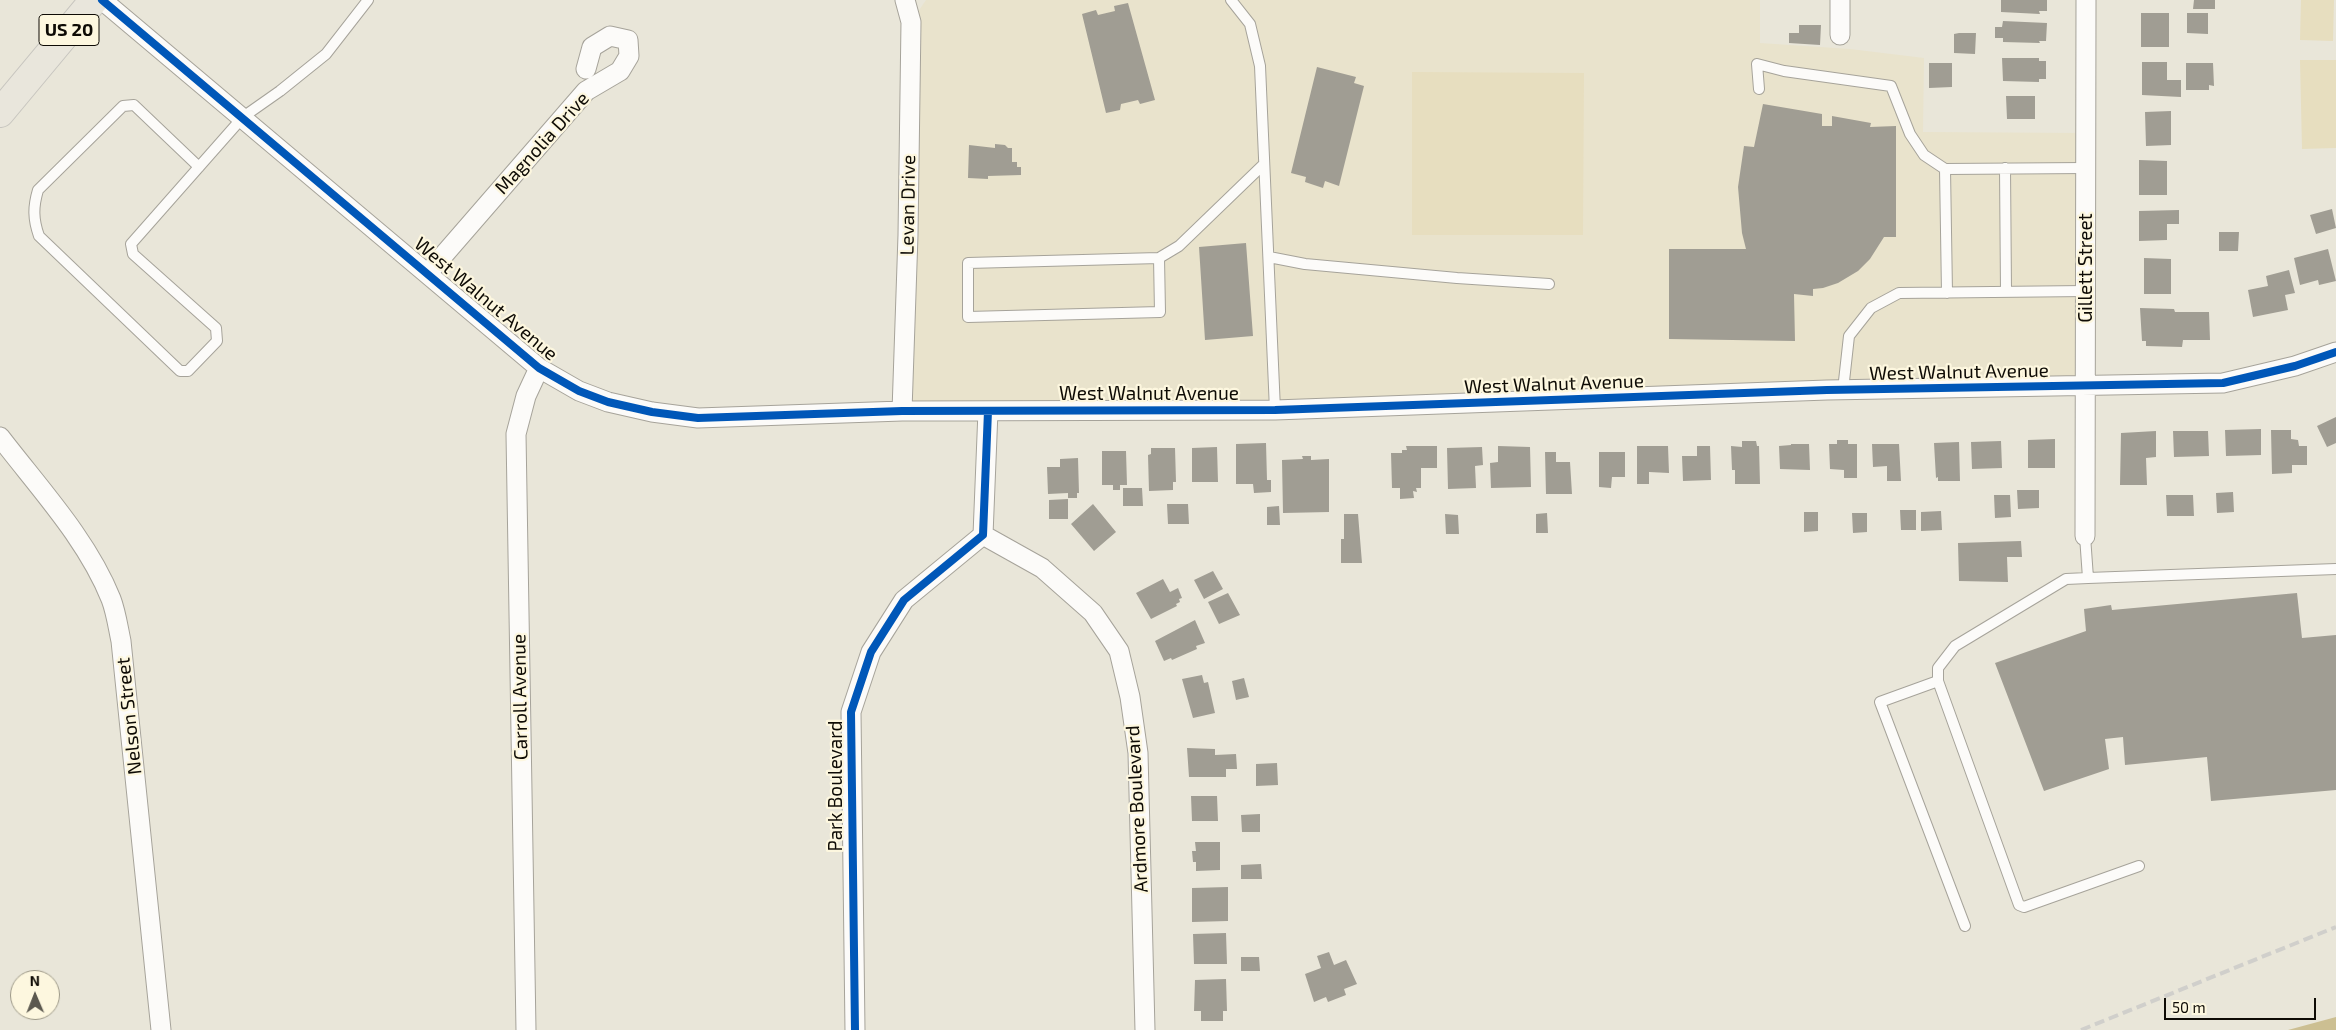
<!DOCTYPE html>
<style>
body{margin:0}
#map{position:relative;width:2336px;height:1030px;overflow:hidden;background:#e9e6d9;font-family:"Exo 2",sans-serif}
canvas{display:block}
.north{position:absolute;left:10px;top:970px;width:50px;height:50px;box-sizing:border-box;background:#fdf7df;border:1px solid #9d9988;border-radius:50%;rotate:359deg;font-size:14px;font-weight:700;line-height:20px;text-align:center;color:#0e0b05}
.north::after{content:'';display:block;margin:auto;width:18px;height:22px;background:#5b584f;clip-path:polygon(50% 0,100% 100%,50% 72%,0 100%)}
.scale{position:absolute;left:2164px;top:998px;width:152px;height:22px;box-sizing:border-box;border:2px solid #0e0b05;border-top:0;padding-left:6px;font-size:15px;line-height:18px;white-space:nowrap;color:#0e0b05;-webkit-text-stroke:4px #fdf7df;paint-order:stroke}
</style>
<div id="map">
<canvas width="2336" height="1030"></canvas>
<div class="north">N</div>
<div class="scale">50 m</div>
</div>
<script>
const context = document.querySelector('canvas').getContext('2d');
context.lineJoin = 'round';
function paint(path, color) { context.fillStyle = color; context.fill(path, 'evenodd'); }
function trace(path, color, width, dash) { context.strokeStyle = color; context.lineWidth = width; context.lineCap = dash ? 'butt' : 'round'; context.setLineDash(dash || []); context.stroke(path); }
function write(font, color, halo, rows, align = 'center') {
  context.font = font + ' "Exo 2",sans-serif'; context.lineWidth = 4.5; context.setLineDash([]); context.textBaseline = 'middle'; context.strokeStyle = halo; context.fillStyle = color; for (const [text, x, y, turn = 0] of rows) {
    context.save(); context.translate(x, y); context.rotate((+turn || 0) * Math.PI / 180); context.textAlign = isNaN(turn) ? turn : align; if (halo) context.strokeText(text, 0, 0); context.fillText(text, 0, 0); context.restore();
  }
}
const built = new Path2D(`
 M926,0h834v43l90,6 74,9 -1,74 163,1v253l-1184,25 9,-389z`);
const green = new Path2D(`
 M2301,0h33l-1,41 -33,-1z
 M2300,60h36v88l-34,1z
 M1412,72l172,1 -1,162h-171z`);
const water = new Path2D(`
 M2336,1017v13h-48z`);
const building = new Path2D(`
 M2001,0h46v11h-8l1,3 -39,-2z
 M2194,0h21v9h-22z
 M1128,3l27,97 -15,4 -2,-4 -17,4 -1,6 -14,3 -24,-99 14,-4 2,5 17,-4 -1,-5z
 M2141,13h28v34h-28z
 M2187,13h21v21l-21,-1z
 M2003,21l44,2 -1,18h-7l1,2 -37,-1v-4h-8v-11h7z
 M1799,25h22l-1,20 -31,-2v-10h10z
 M1959,33h17l-1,21 -21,-1v-19z
 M2002,58h37v3h7v18h-7v3l-36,-1z
 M2142,62h25v18h14v17l-39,-2z
 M1929,63h23v24l-23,1z
 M2186,63h27l1,23 -5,-1v5h-23z
 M1317,67l39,10 -2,6 10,3 -25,100 -14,-5 -2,7 -18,-6 1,-5 -15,-4z
 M2006,96h29v23h-28z
 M1763,104l59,10v12h10v-10l39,7 -1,4 26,-1v111h-12l-14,22 -12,12 -20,12 -15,5 -10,1v7l-19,-2 1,47 -126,-2v-90h77l-4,-16 -4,-46 6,-41 10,1z
 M2171,111v34l-25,1 -1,-34z
 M995,144l10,1 3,3h4v14h5v5h4v8l-33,1v3l-20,-1 1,-33 26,3z
 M2139,160l28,1v34h-28z
 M2332,209l4,19 -20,6 -6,-19z
 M2179,210v14h-12v16l-28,1v-30z
 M2219,232h20l-1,19h-19z
 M1246,243l7,93 -48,4 -6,-93z
 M2328,249l8,32 -17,4 -1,-5 -18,5 -6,-27z
 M2144,258l27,1v35h-27z
 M2289,270l6,23 -10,2 3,15 -35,7 -5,-27 20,-4 -2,-10z
 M2140,308l34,1 1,3h34l1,28h-27l-1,7 -36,-1v-5h-4z
 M2336,417v26l-9,4 -10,-21z
 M2261,429v26l-35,1 -1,-26z
 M2271,430h20v9l7,1 1,6h8v19h-15v8l-20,1z
 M2156,431v26l-10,1 1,27h-27l1,-52z
 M2173,431h35l1,25 -35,1z
 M2055,439v29h-27v-28z
 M1837,440h11v4h9v34h-13v-8l-14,-1 -1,-25h8z
 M1742,441h14l1,5h2l1,38h-25v-14h-3l-1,-24 11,1z
 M2001,441l1,27 -30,1 -1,-27z
 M1959,442l1,39h-22v-4l-2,1 -2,-35z
 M1266,443l1,37h4v12l-17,1 -1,-9h-17v-40z
 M1791,444h18l1,26 -30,-1 -1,-23 12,-1z
 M1872,444h27l2,37h-14v-15l-14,1z
 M1406,446h31v22h-16v20h-5l1,4 -4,-1 1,7 -14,1v-11h-8l-1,-35h11v-3h5z
 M1498,446l32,1 1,40 -40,1 -1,-25 8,-1z
 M1637,446h31l1,27 -20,-1v12h-12z
 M1697,446h13l1,34 -28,1 -1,-25h15z
 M1217,447l1,35h-26v-34z
 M1482,447l1,18 -8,1 1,22 -28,1 -1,-41z
 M1151,448h24l1,34h-3v8l-24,1 -1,-36 3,-1z
 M1102,451h24l1,34h-7v5h-7v-5h-11z
 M1545,452h11v10h14l2,32h-26z
 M1599,452h26v25h-13l-1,11 -12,-1z
 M1302,456h9v4l18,-1v53l-46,1 -1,-53 21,-1z
 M1078,458l1,35h-2v5h-9v-5l-20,1 -1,-27h13v-8z
 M1123,488h19l1,18h-20z
 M2017,490h22v18l-21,1z
 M2233,492l1,20 -17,1 -1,-20z
 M1994,495h16l1,22 -16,1z
 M2166,495h27l1,21h-27z
 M1068,499v20h-19v-19z
 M1093,504l23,28 -22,19 -23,-27z
 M1167,504h21l1,20h-21z
 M1279,506l1,19h-13v-18z
 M1900,510h16v20h-15z
 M1941,511l1,19 -21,1v-19z
 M1804,512h14v19l-14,1z
 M1547,513l1,20h-12v-19z
 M1852,513h15v19l-14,1z
 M1344,514h14l4,49h-21v-24h3z
 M1445,514l13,1 1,19h-13z
 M2021,541l1,16h-15l1,25 -49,-1 -1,-38z
 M1213,571l10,18 -19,10 -10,-19z
 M1163,579l7,13 8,-4 4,10 -3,1 1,3 -4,2 1,2 -26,13 -15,-26z
 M1228,593l12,22 -21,9 -11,-22z
 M2297,593l5,45 34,-3v155l-125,11 -4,-44 -82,8 -2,-28 -18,2 4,30 -65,22 -49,-128 91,-32 -2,-22 27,-4 1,5z
 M1195,620l10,23 -9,3 1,3 -25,11 -1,-2 -7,3 -9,-20z
 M1202,675l2,8 4,-1 7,31 -22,5 -11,-39z
 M1244,678l5,19 -13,3 -4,-19z
 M1187,748l28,1v6l21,-1 1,15h-11v8h-37z
 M1277,763l1,22 -22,1v-22z
 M1191,796h26l1,25h-26z
 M1260,814v18h-18l-1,-17z
 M1195,842h25v28l-24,1v-9h-3l-1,-11h4z
 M1261,864l1,15h-21v-14z
 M1228,887v34l-36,1v-34z
 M1226,933l1,31h-33l-1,-30z
 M1329,952l5,13 12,-5 11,24 -13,5 2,6 -18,7 -2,-5 -12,5 -9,-28 16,-6 -4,-12z
 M1241,957h18l1,14h-19z
 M1226,979l1,32h-4v10h-22v-10h-7l1,-31z`);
const service = new Path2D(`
 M1231,0l19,24 10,42 15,344
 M1759,89l-2,-25 27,7 107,15 19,48 14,21 21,14 141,-1
 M199,167l-65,-62 -11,1 -85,84c-5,17 -5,29 1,46l141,135h8l29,-30 -1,-13 -83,-74 -2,-10 112,-127 37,-26 46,-37 42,-54
 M2005,168l1,124
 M1945,169l2,124
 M1269,257l36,7 152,14 92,6
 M1159,258l1,54 -192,5v-54l191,-5 20,-12 85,-82
 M1843,390l6,-54 22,-28 28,-15 187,-2
 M2085,536l3,42 -22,1 -111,67 -17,22v13l81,224 5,2 115,-41
 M2088,578l248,-9
 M1938,681l-58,21 85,224`);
const minor = new Path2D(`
 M102,0l437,368 40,23 29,11 44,10 46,6 204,-7 373,-1 552,-20 396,-7 72,-17 41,-14
 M1840,35v-35
 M428,273l158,-182 34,-20 9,-15 -1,-16 -18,-4 -18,11 -6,22
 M902,411l6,-176 3,-213 -6,-22
 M0,437c39,51 87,102 111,162 5,13 7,28 10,42l40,389
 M983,535l59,33 51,45 26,38 11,46 8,56 7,277
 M2085,536l1,-536
 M526,1030l-10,-596 10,-38 13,-28
 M855,1030l-4,-318 20,-60 33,-52 79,-65 5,-124`);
const primary = new Path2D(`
 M0,113l94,-113`);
const rail = new Path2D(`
 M2081,1030l255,-103`);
const cycleway = new Path2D(`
 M102,0l437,368 40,23 29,11 44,10 46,6 204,-7 373,-1 552,-20 396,-7 72,-17 41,-14
 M855,1030l-4,-318 20,-60 33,-52 79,-65 5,-124`);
const shields = [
 [69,30,60]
];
const shieldNames = [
 ["US 20",69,30]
];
const streetNames = [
 ["Magnolia Drive",542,143,-48],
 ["Levan Drive",908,205,-89],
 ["Gillett Street",2086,268,-90],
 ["West Walnut Avenue",486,299,40],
 ["West Walnut Avenue",1959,372,-1],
 ["West Walnut Avenue",1554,384,-2],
 ["West Walnut Avenue",1149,394],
 ["Carroll Avenue",520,697,-91],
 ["Nelson Street",129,716,-96],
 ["Park Boulevard",836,786,-90],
 ["Ardmore Boulevard",1137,809,-93]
];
paint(built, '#e9e3cc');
paint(green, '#e7debf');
paint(water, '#ccbf92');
paint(building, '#a09d93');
trace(service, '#a6a39a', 12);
trace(minor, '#a6a39a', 21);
trace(primary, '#c7c5bf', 30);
trace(service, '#fcfbf9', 10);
trace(minor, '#fcfbf9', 19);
trace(primary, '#e9e6dc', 28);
trace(rail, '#d0cfcb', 4, [10, 5]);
trace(cycleway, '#0057b8', 8);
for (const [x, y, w] of shields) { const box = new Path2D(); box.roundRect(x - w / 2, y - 15.5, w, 31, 4); context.fillStyle = '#fdf7df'; context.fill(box); trace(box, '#0e0b05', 1); }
write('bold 18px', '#0e0b05', null, shieldNames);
write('19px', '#0e0b05', '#fdf7df', streetNames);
</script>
